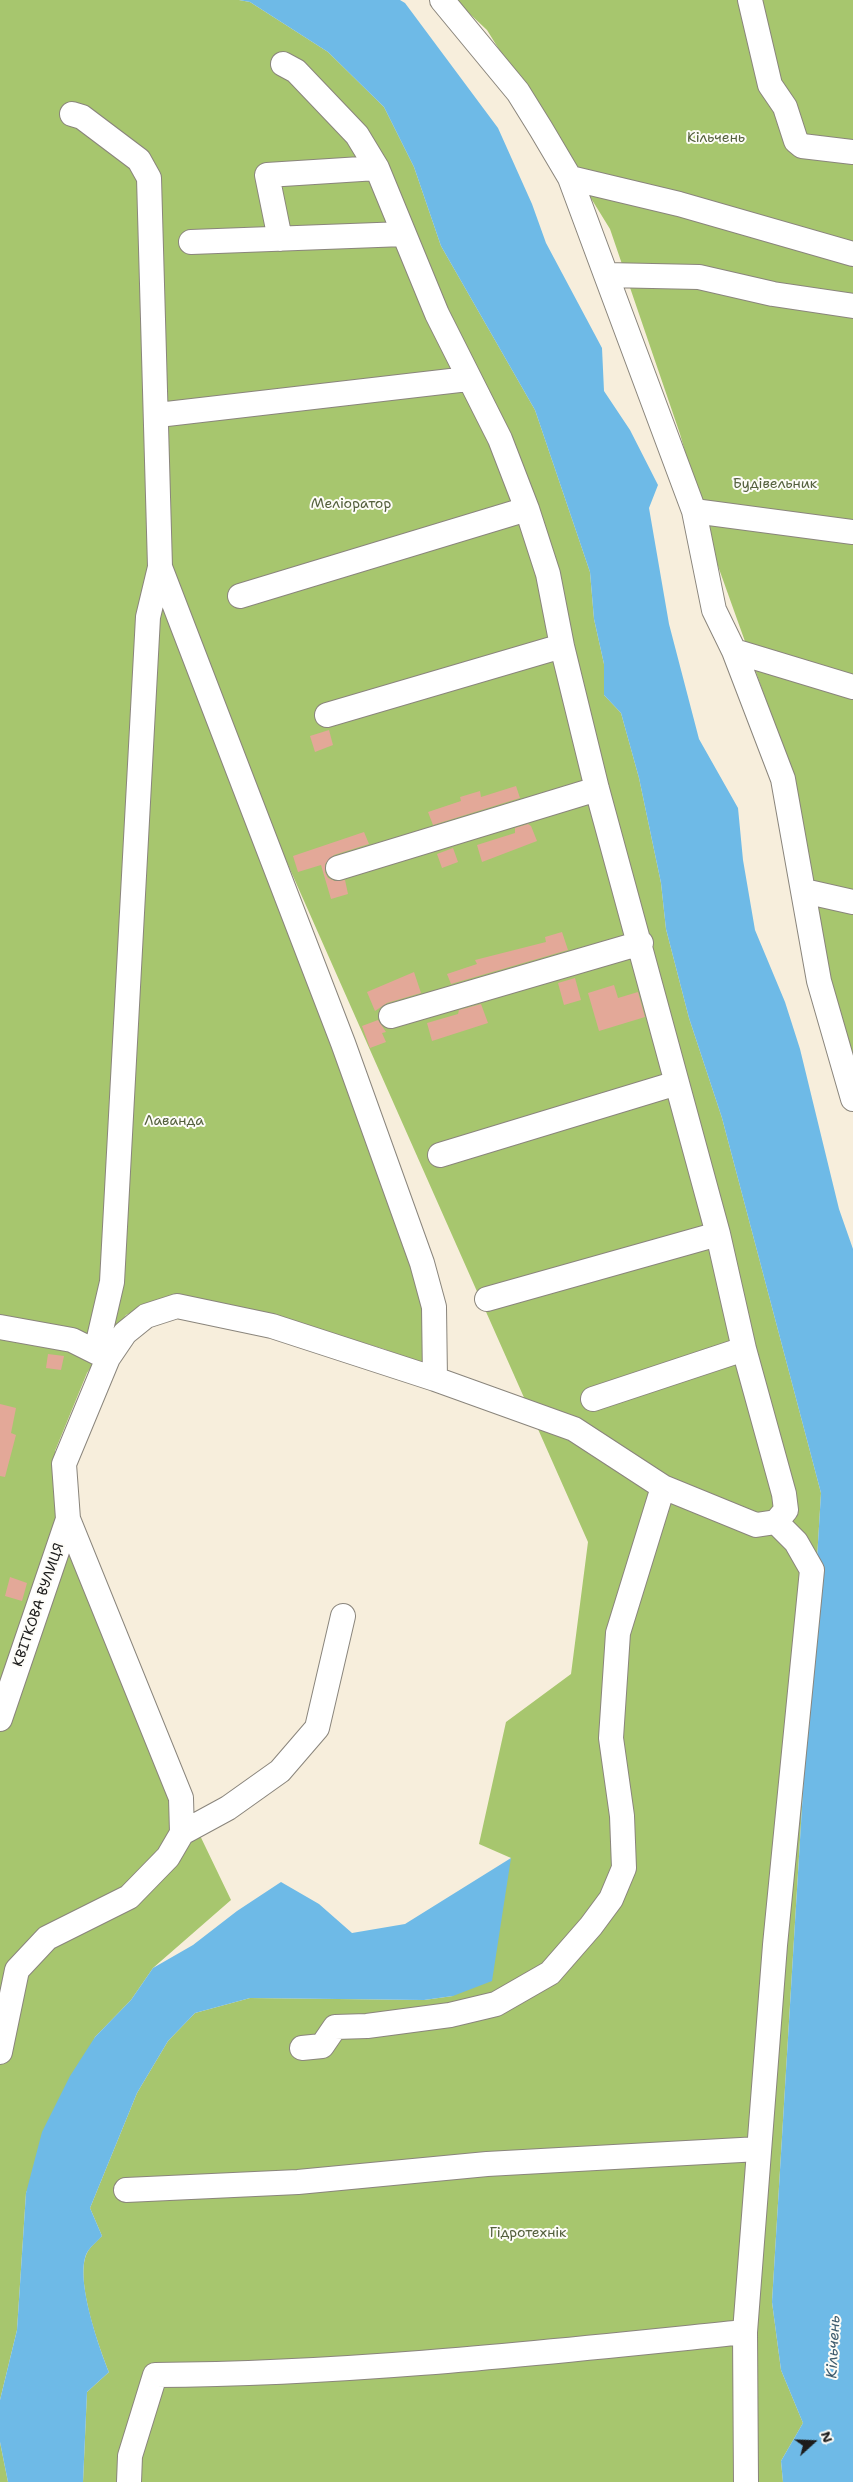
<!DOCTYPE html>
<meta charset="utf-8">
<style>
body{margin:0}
#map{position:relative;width:853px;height:2482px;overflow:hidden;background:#f7eedc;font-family:"Shantell Sans",sans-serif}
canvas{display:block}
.north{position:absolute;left:788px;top:2417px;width:50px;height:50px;-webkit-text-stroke:4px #fdfcf7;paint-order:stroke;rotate:70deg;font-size:14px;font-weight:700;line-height:20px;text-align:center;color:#1c1c1c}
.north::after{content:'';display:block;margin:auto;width:18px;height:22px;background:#1c1c1c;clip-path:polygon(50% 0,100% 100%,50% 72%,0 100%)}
</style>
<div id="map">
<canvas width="853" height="2482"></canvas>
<div class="north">N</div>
</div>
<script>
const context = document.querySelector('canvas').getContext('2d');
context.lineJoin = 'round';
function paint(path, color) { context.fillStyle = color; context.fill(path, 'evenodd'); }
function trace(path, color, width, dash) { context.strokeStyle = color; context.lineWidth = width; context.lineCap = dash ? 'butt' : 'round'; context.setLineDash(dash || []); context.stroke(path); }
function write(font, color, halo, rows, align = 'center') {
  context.font = font + ' "Shantell Sans",sans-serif'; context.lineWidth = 4; context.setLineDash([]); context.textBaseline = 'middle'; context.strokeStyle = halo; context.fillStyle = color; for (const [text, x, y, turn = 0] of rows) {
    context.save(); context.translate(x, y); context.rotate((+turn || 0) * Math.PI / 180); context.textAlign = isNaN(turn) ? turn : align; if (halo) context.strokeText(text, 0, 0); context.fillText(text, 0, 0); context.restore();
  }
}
const green = new Path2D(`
 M0,0h239l11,2 78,50 56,55 30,60 27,79 94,164 55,162 4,47 10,45v31l17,18 18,65 22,105 5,46 23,89 33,100 99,375 -49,809 9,68 22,53 -22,38 2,21h-700l4,-90 22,-20c-10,-25 -36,-97 -21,-121 4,-6 9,-10 14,-15l-12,-28 47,-115 31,-52 27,-28 55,-15 174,2 29,-4 58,-138 -32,-14 27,-122 65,-48 17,-132 -435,-982 271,730 2,76 -42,-17 -134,-40 -83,-13 -41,19 -39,58 -32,78 2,58 74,183 100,208 -78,68 -22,32 -36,37 -69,156 -9,137 -17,70z
 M455,0h398v1076l-13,-50 -49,-256 -73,-204 -38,-132 -70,-205 -123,-199z
 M0,2442l8,40h-8z`);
const water = new Path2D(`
 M239,0h161l5,3 93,125 34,76 14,39 56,105 2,43 26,39 28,55 -9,23 20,116 30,115 39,69 5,52 12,70 30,72 15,47 39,160 14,40v1233h-70l-2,-21 22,-38 -22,-53 -9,-68 49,-809 -99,-375 -33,-100 -23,-89 -5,-46 -22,-105 -18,-65 -17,-18v-31l-10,-45 -4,-47 -55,-162 -94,-164 -27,-79 -30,-60 -56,-55 -78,-50z
 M511,1858l-19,123 -39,15 -29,4 -174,-2 -55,15 -27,28 -31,52 -47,115 12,28c-4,5 -10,9 -14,15 -15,23 11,96 21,121l-22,20 -4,90h-75l-8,-40v-42l17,-70 9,-137 16,-61 28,-56 25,-39 36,-37 22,-32 40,-23 44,-34 44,-29 38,22 33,29 53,-9z`);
const building = new Path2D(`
 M329,730l4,15 -18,7 -5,-16z
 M516,786l4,12 -87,27 -5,-13 33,-11 -1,-4 20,-6 1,6z
 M528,824l3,2 6,15 -55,21 -5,-17 38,-12v-5z
 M364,832l5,12 -35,11 -9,9v8l3,6 7,3 10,-1 3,14 -17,5 -10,-34 -23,7 -5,-16z
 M453,848l5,14 -16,6 -5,-14z
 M562,932l6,18 -117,34 -4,-10 30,-10 -2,-4 71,-18 -1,-5z
 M414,972l7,21 -34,10 -12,8 -8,-19z
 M575,978l6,22 -17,5 -6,-22z
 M614,985l4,13 20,-6 7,25 -46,14 -11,-38z
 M481,1004l7,19 -56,18 -5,-18 31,-9 1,-4z
 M378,1020l8,12 -4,1 4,9 -16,6 -8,-22z
 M48,1354l16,2 -3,14 -15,-2z
 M0,1404l16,4 -5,25 5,2 -11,42 -5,-1z
 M10,1577l17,6 -5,18 -17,-5z`);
const minor = new Path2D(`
 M442,0l76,92 23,37 29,49 36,97 88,236 20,99 20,41 49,128 36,202 34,118
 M750,0l20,85 15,22 11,34 6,5 51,6
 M72,114l10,3 57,43 10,18 11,389 183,476 79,220 12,44 1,72
 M570,178l109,26 174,50
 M280,239l-13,-64 110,-7
 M191,242l213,-8
 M606,275l93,2 74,17 80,12
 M158,415l310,-36
 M694,511l159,21
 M240,596l287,-87
 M734,651l119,36
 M327,715l235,-69
 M338,868l259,-79
 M804,891l49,11
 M391,1016l250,-73
 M440,1155l237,-72
 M487,1299l231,-65
 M0,1327l72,13 36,18
 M96,1351l16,-69 36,-665 12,-50
 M593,1399l151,-50
 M0,1719l68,-200
 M182,1833l46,-25 52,-37 37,-43 26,-112
 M302,2048l20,-2 13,-19 32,-1 83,-11 46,-11 54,-31 41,-47 20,-27 13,-31 -2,-52 -11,-78 7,-105 45,-146
 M0,2052l17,-82 30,-32 82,-41 39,-40 14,-24 -1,-35 -113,-279 -4,-55 44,-106 17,-25 21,-17 31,-10 95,20 163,53 139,50 89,58 93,38 20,-3 10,-12 -2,-16 -40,-145 -26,-115 -121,-445 -35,-143 -14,-72 -21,-65 -27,-70 -63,-125 -60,-146 -20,-33 -61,-64 -13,-7
 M126,2190l172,-8 189,-18 272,-15
 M129,2482l1,-26 25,-81c197,-1 393,-23 590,-43
 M746,2482l-1,-150 30,-387 37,-375 -16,-28 -20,-20`);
const parkNames = [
 ["Кільчень",716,138],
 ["Будівельник",775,484],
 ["Меліоратор",351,504],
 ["Лаванда",174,1121],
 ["Гідротехнік",528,2233]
];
const streetNames = [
 ["КВІТКОВА ВУЛИЦЯ",39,1605,-71]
];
const waterNames = [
 ["Кільчень",834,2347,-87]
];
paint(green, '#a7c66e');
paint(water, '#6ebae7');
paint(building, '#e3a898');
trace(minor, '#8a857c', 26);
trace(minor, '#fff', 24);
write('14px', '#54603d', '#fdfcf7', parkNames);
write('14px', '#1c1c1c', '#fdfcf7', streetNames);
write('italic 15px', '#3d5b6d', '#fdfcf7', waterNames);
</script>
